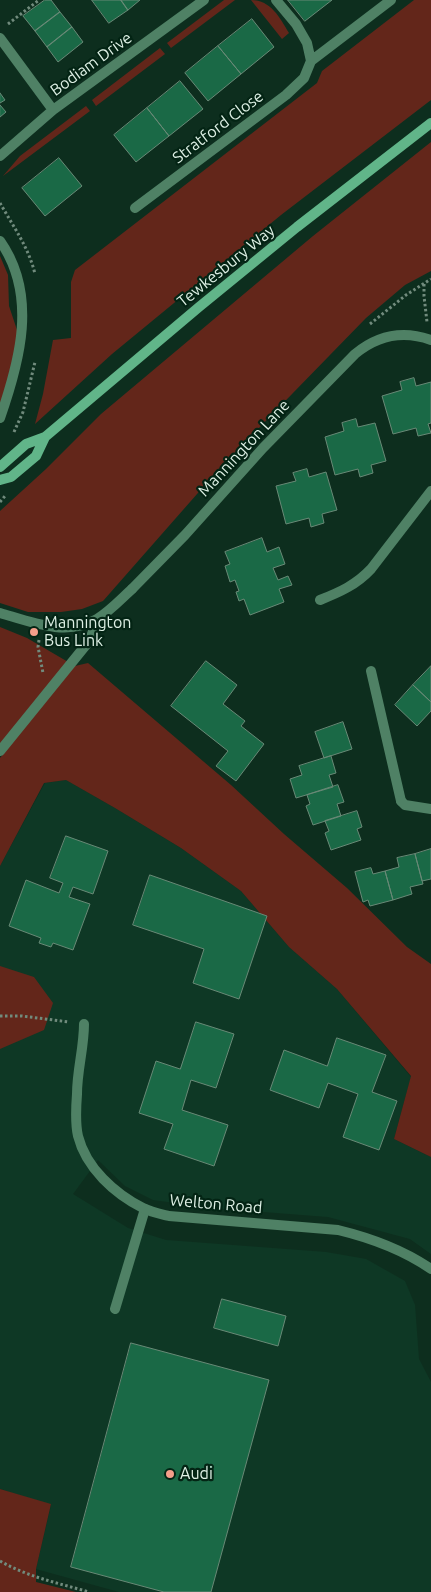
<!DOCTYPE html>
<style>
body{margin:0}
canvas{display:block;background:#0d2e1e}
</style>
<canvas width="431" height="1592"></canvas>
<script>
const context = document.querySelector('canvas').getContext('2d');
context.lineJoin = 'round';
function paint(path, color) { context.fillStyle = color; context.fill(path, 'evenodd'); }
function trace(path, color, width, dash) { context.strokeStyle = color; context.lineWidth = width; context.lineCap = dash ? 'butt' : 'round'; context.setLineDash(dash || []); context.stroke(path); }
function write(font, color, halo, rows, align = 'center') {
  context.font = font + ' Ubuntu,sans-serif'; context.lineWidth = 4.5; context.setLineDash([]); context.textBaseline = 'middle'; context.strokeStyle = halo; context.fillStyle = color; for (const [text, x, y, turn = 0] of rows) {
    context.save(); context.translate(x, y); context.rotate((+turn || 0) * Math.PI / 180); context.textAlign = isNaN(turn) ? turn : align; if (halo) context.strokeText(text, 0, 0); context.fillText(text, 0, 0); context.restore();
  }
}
const built = new Path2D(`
 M66,780l49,28 66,40 60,43 48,56 48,42 74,88 -17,62 37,18v97l-21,-15 -82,-22 -116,-9 -59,-8 -28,-14 -27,-26 -25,34 55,34 38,12 160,12 40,7 39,22 10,24 4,54 12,23v210h-312l-83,-23 15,-64 -51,-16v-623l45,-83z`);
const green = new Path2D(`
 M224,0h11l-64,48 -4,-5z
 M251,0c20,0 29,18 38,33l-7,6z
 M414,0h17v100l-150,115 -169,139 -77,70 8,-30 10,-54 18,-2v-56l4,-12 242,-187 5,-12z
 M160,48l5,6 -69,52 -4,-6z
 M86,106l4,5 -87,65 17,-20z
 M431,142v129l-26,14 -39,33 -147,151 -116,132 -21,8 -21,3h-33l-28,-9v-92l46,-42 55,-55 212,-178z
 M0,256l8,19 1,31 11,33 -20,66z
 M0,627l27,11 48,28 13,-3 143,122 53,49 63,54 60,59 24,17v193l-37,-18 17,-63 -74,-87 -48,-42 -48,-56 -60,-43 -66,-40 -49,-28 -22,3 -44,83v-108l21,-28 -21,17z
 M0,966l34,11 19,26 -9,27 -44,19z
 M0,1489l51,15 -15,65v13l40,10h-76z`);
const building = new Path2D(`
 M45,0h6l9,12 -25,19 -12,-15z
 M92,0h29l7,10 -19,13z
 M121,0h19l-12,10z
 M288,0h44l-27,21z
 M60,12l12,15 -25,20 -12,-16z
 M252,19l22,28 -33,27 -23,-28z
 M72,27l11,15 -25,20 -11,-15z
 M218,46l23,28 -33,27 -23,-28z
 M180,81l23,28 -34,27 -22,-28z
 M0,93l5,7 -5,3z
 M0,105l6,7 -6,5z
 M147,108l22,28 -33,26 -22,-27z
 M59,158l23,28 -37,30 -23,-28z
 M414,378l2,8 15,-4v41l-3,1 3,9 -13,3 -2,-8 -23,6 -11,-38 20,-6 -2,-8z
 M356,419l2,8 17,-4 11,38 -15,4 2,8 -13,4 -2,-8 -23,6 -10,-38 19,-6 -2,-8z
 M307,469l2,8 17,-5 11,38 -15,4 2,9 -13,4 -2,-9 -23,6 -10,-38 20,-5 -3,-8z
 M262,538l5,14 12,-5 6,17 -12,4 5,12 10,-4 4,9 -13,4 5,13 -34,13 -6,-16 -5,2 -3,-9 3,-1 -4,-11 -5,2 -5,-16 5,-2 -5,-12z
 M206,661l31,24 -14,19 22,17 -4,5 23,18 -28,37 -20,-15 12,-15 -57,-45z
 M431,666v36l-18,-17z
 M413,685l18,17v9l-14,15 -22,-21z
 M343,722l9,27 -28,9 -9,-26z
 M331,756l5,17 -7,2 4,12 -37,11 -6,-19 12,-4 -3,-9z
 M338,785l6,17 -7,2 4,12 -28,9 -7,-19 4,-2 -3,-9z
 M357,811l5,16 -5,2 4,11 -30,10 -6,-17 4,-2 -4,-10z
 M66,836l42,15 -15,43 -20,-7 -4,10 21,7 -17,46 -20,-7 -2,4 -12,-4 2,-5 -32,-12 17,-46 33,13 4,-10 -13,-5z
 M431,849v30l-9,2 -7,-27z
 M415,854l8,30 -13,3 2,7 -19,6 -8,-29 14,-4 -2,-9z
 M371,868l2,6 12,-3 8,29 -23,6 -2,-6 -5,2 -8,-30z
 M150,875l117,41 -28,83 -46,-16 11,-34 -71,-24z
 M196,1022l38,12 -18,54 -25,-8 -9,30 46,15 -14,41 -50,-17 9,-25 -34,-11 17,-52 24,8z
 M337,1038l49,17 -14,37 25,9 -18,49 -36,-13 15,-43 -30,-11 -9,25 -49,-18 14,-40 43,16z
 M222,1299l64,17 -8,30 -64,-18z
 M131,1343l138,37 -58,212h-47l-93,-25z`);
const path = new Path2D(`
 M8,24l31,-24
 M0,203c13,23 29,45 35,71
 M424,284v12l3,26
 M370,324l36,-29 25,-16
 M14,432l9,-20 12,-50
 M0,502l5,-6
 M39,640l-1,7 5,26
 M0,1016h22l47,6
 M0,1561c28,16 58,22 89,31`);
const service = new Path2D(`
 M0,613c31,9 67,24 97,6 13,-8 24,-20 35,-30
 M371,671l30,130
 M0,751l90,-111 7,-21
 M115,1309l30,-100`);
const minor = new Path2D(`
 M276,0l20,24 11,19 4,18
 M0,38l53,72
 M0,156l53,-46 151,-110
 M135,208l151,-113 18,-17 7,-17 80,-61
 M0,241c38,54 20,120 0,177
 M132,589l53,-54 78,-87 92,-94c23,-19 48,-24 76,-14
 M320,600c20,-8 36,-15 51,-31l60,-78
 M401,801l4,4 26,4
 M84,1024c0,24 -7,46 -7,70 -1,13 -2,29 1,42 8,32 37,58 65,72 8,4 18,6 26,8l169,14c33,8 64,19 93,39`);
const secondary = new Path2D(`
 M0,467l26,-23 19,-7 154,-130 98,-80 134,-104
 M0,480l11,-3 25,-21 9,-19`);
const markers = [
 [34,632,5,"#f49e8a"],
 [170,1474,5,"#f49e8a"]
];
const streetNames = [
 ["Bodiam Drive",91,64,-36],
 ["Stratford Close",218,127,-37],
 ["Tewkesbury Way",226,266,-39],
 ["Mannington Lane",244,448,-47],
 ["Welton Road",216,1204,5]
];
const poiNames = [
 ["Mannington",44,623],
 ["Bus Link",44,641],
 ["Audi",180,1474]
];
paint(built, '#0e3825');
paint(green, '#63261a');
paint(building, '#1a6946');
trace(building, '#688976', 1);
trace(path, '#718b7d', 3, [2.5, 2.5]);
trace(service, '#4f8165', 10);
trace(minor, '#4f8165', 10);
trace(secondary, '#61b589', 10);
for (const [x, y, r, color] of markers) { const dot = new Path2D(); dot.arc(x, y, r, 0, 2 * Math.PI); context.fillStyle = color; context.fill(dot); trace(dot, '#032414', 2); }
write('16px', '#def0e5', '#032414', streetNames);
write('16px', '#def0e5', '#032414', poiNames, 'left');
</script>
